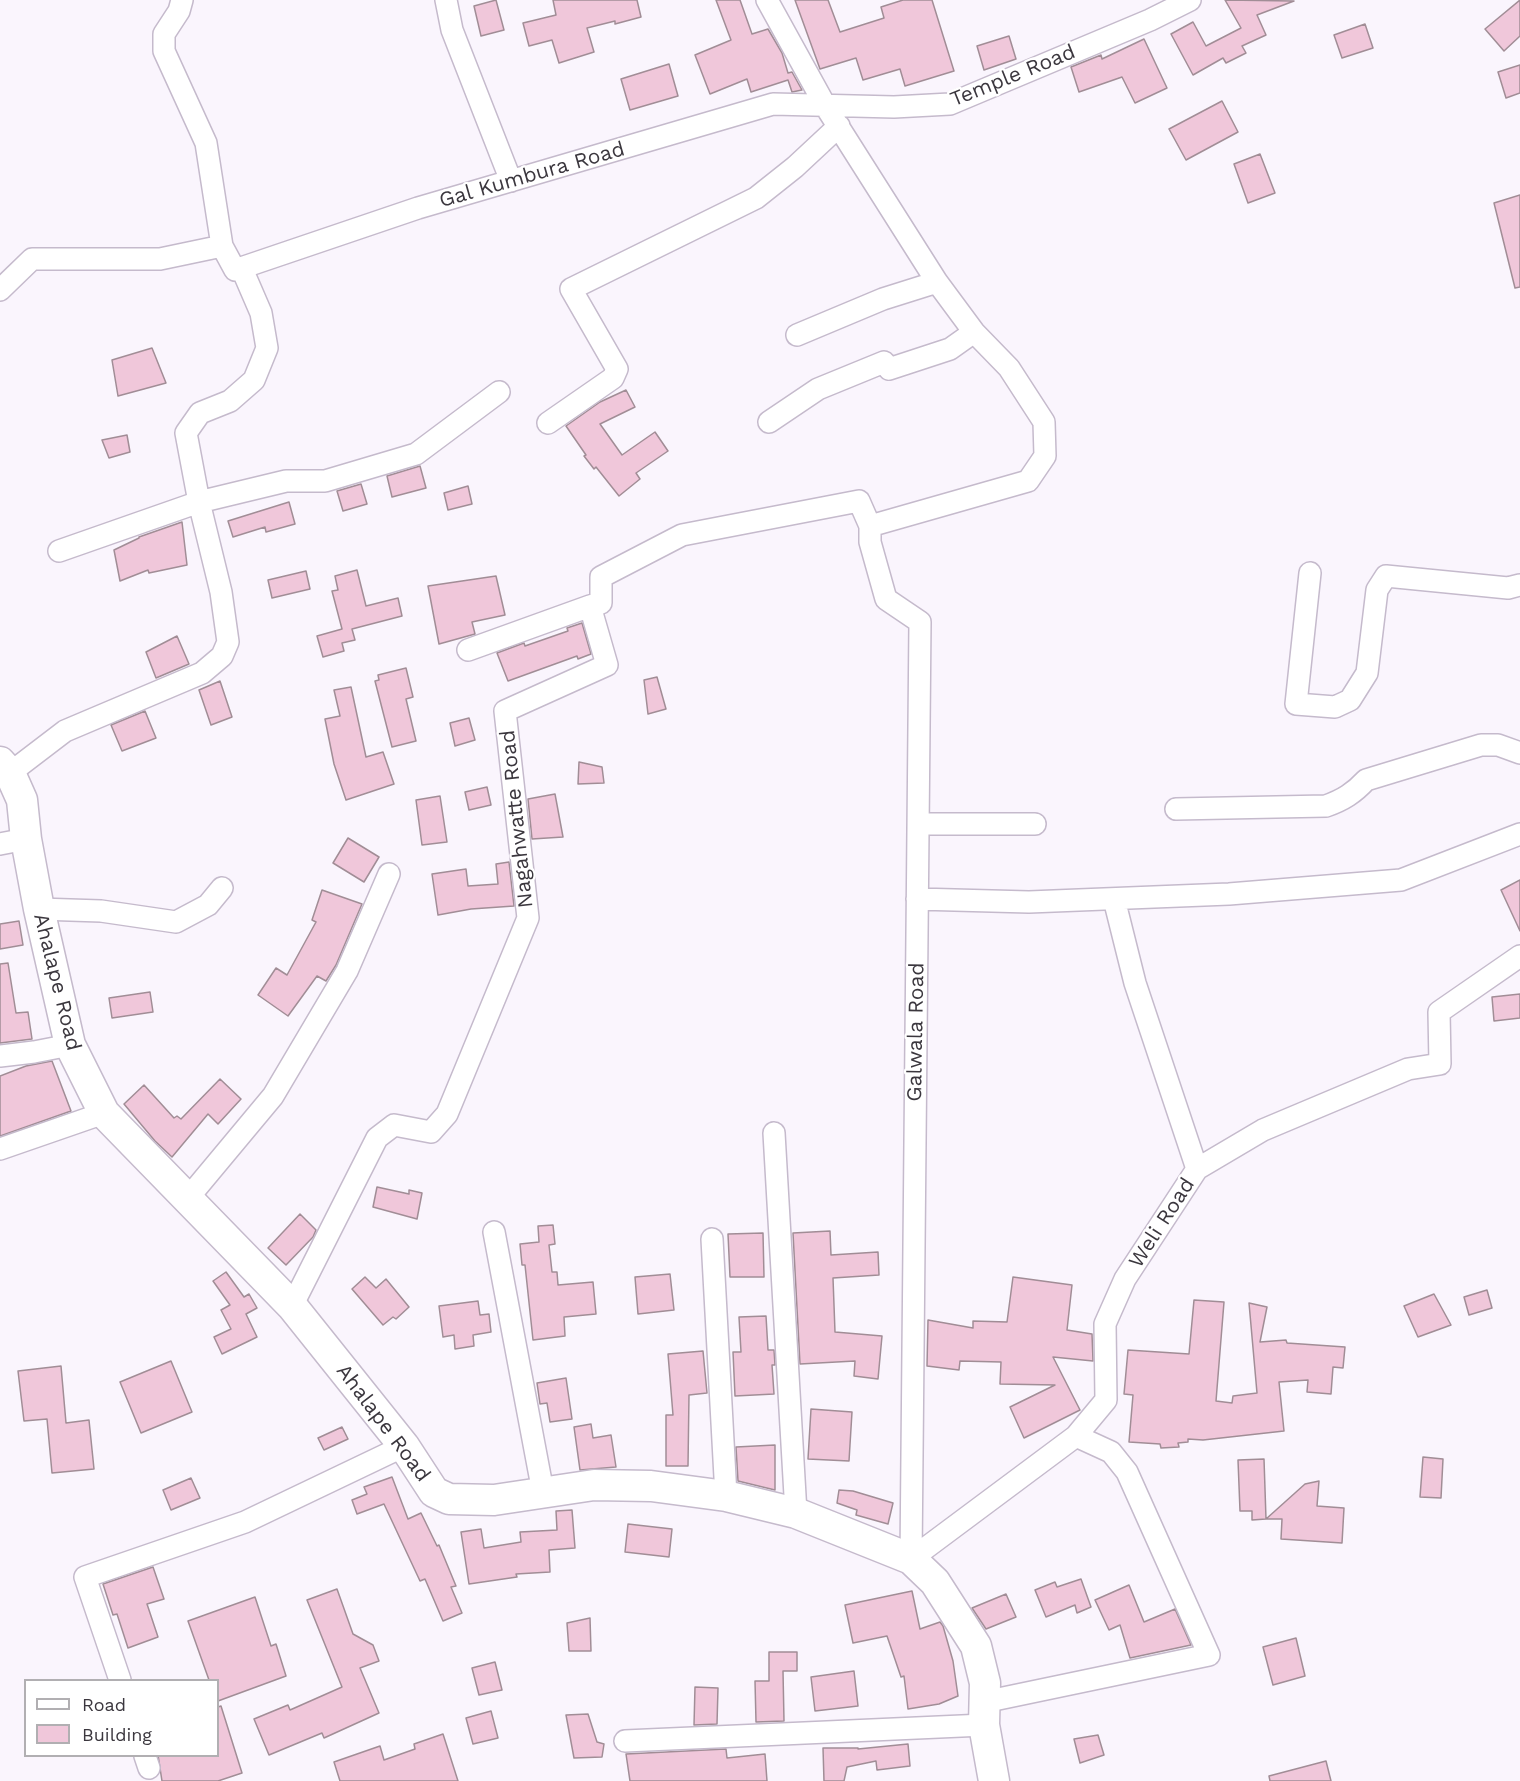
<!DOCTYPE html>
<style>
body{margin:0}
#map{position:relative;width:1520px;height:1781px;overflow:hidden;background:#faf5fd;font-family:"Work Sans",sans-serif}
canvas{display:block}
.legend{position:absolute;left:24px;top:1679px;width:195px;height:78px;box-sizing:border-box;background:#fff;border:2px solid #b1afb2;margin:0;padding:8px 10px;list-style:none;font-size:18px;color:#3b373e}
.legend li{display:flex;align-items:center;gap:12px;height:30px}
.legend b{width:30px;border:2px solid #b1afb2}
</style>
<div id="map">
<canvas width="1520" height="1781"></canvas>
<ul class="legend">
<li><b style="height:8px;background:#fff"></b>Road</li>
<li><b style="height:16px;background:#f0c7da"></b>Building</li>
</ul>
</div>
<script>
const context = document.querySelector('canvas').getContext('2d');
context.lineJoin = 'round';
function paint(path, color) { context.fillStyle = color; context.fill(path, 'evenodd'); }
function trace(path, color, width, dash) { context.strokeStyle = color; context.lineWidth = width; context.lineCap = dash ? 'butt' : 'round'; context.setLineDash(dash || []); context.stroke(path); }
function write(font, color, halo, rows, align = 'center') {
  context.font = font + ' "Work Sans",sans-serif'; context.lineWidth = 4.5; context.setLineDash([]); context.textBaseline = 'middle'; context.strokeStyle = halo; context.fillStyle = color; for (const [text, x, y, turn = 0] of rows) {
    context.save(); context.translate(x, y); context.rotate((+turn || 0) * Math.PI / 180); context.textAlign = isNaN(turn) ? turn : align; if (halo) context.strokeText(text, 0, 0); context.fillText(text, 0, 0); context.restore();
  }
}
const building = new Path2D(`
 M496,0l8,30 -23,6 -7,-30z
 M553,0h84l4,17 -26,7v-3l-28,7 7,24 -35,11 -7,-23 -23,6 -6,-23 33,-8z
 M716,0h24l12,34 16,-5 14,24 6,20 4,-1 10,18 -10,2 -4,-12 -37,12 -4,-13 -37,15 -15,-39 36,-15z
 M795,0h33l12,32 44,-14 -3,-11 22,-7h29l22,71 -49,15 -5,-17 -37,11 -7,-22 -36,11z
 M1225,0l69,1 -37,14 9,20 -24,11 4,7 -20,10 -3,-5 -30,17 -22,-41 22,-12 13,24 35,-18z
 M1520,0v36l-16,15 -19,-22z
 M1365,24l8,24 -31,10 -8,-23z
 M1009,36l7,23 -32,11 -7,-24z
 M1144,39l23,49 -32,15 -13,-26 -43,15 -8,-25 30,-12 1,4z
 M669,64l9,32 -48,14 -9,-31z
 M1520,65v28l-14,5 -8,-26z
 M1222,101l16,31 -52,28 -17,-31z
 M1260,154l15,39 -27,10 -14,-39z
 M1520,195v92l-5,1 -21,-85z
 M152,348l14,35 -48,13 -6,-36z
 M626,390l9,17 -35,17 22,31 33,-23 13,19 -32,22 4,6 -21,17 -23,-29 -2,2 -10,-13 2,-1 -20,-29 34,-24z
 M127,435l3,17 -21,6 -7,-18z
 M420,466l6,22 -34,9 -5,-21z
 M361,484l6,20 -24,7 -6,-20z
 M468,486l4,18 -24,6 -4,-17z
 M289,502l6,22 -29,8 -1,-5 -32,10 -5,-16z
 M182,522l5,43 -38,8 -1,-3 -28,11 -6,-31 25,-12v-1z
 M357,570l9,36 32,-8 4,18 -50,13 3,11 -13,3 2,8 -21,6 -6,-21 25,-7 -10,-38 6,-1 -3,-14z
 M306,571l4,18 -38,9 -4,-18z
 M496,576l9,39 -33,7 3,12 -36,10 -11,-58z
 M582,623l9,31 -13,5 -1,-3 -69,25 -11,-28 27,-10 1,3 43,-15 -1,-3z
 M177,636l12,28 -33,14 -10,-26z
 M406,668l7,29 -7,2 10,42 -24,6 -17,-66 4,-1 -1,-5z
 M657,677l9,32 -18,5 -4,-34z
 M220,681l12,36 -21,8 -12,-35z
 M351,687l15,70 17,-5 11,32 -48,16 -12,-36 -9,-45 15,-3 -6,-26z
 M145,711l11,27 -34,13 -11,-26z
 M469,718l6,22 -20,6 -5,-23z
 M579,762l23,5 2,16 -26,1z
 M487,787l4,18 -22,5 -4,-18z
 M555,794l8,43 -31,2 -4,-40z
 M440,796l7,46 -25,3 -6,-45z
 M348,838l31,19 -15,25 -31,-19z
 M509,862l5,44 -43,3 -33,6 -6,-41 34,-5 2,17 30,-2 -2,-20z
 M1520,880v51l-19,-41z
 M322,890l40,14 -26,61 -10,16 -9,-5 -29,40 -30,-21 18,-27 11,7 29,-53 -4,-2z
 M19,921l4,24 -23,4v-25z
 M8,963l8,50 12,-1 4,27 -32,4v-79z
 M150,992l3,20 -41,6 -3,-20z
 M1520,994v24l-26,3 -2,-24z
 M52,1061l19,50 -71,25v-60l26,-10z
 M220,1079l21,20 -23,25 -10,-10 -36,43 -17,-16 -31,-37 20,-19 30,33 3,-2 4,3z
 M377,1187l32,7v-4l13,3 -5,26 -44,-12z
 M300,1214l16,16 -3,7 -27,28 -18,-17z
 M553,1225l2,19 -6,1 3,27h5l1,13 35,-3 3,32 -32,3 1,19 -32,4 -8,-75h-3l-2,-21 19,-2 -1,-16z
 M830,1231l1,24 47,-3 1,23 -46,3 2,54 47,4 -4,43 -24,-3 1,-15 -55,3 -7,-131z
 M763,1233l1,44h-34l-2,-43z
 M226,1272l18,25 5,-3 8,14 -11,6 11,23 -35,17 -8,-17 17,-8 -10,-19 9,-5 -17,-24z
 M670,1274l4,36 -36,4 -3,-37z
 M365,1277l11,11 10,-9 23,28 -13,12 -3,-2 -10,8 -31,-36z
 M1013,1277l59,8 -5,45 25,4 1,27 -40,-4 27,53 -56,28 -14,-31 45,-22 -55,-1 1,-22 -41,-1 -1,9 -32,-4 1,-46 45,8v-7l34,1z
 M1487,1290l5,18 -23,7 -5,-18z
 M1434,1294l17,31 -33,12 -14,-31z
 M1194,1300l30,2 -8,99 16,2 1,-7 24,-3 -8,-90 18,4 -7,35 26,-2 1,3 58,4 -2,21 -10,-1 -2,27 -24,-2 1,-12 -29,2 5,49 -81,9 -15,-1v3l-10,1 1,4 -18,1 -1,-4 -31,-2 4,-47 -9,-1 4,-44 61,4z
 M478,1301l2,14 9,-1 2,18 -18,3 1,11 -19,3 -1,-14 -11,2 -4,-31z
 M766,1316l2,34h6l1,15h-3l2,29 -39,2 -2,-44h8l-2,-35z
 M703,1351l4,42 -18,2 -1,71h-22v-51h7l-5,-61z
 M171,1361l21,51 -51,21 -21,-51z
 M61,1366l5,57 23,-3 5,49 -42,4 -5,-54 -23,2 -6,-50z
 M566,1378l6,41 -22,3 -3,-19 -7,1 -3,-21z
 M811,1409l41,3 -3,49 -41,-2z
 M591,1424l2,14 18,-3 5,32 -36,3 -6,-43z
 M342,1427l6,12 -24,11 -6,-12z
 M775,1445v45l-37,-9 -2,-34z
 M1423,1457l20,2 -2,39 -21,-1z
 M1264,1459l2,60 -14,1v-9h-12l-2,-51z
 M392,1477l16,42 13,-6 16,33 2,-1 17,41 -5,1 11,26 -19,8 -18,-42 -5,2 -36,-77 -27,10 -5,-14 15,-6 -3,-7z
 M191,1478l9,20 -29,12 -8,-20z
 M1319,1481l-2,25 27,2 -2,35 -61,-4 1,-20h-16l39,-35z
 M839,1490l14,1 40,12 -5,21 -32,-9 1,-5 -20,-7z
 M572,1510l3,38 -26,2 1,22 -34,2 1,3 -48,7 -8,-52 20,-3 3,19 37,-6 -1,-10 37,-2 -1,-19z
 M628,1524l44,5 -3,28 -44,-5z
 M153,1567l11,32 -17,5 11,33 -30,11 -11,-34 -4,1 -10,-31z
 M1081,1579l10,28 -14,6 -2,-8 -29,12 -11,-27 20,-8 2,5z
 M1129,1585l15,37 31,-13 16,36 -61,13 -10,-33 -11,5 -14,-30z
 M337,1589l16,45 20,11 6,16 -19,7 19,45 -55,25 -2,-5 -53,22 -15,-36 34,-14 2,5 52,-23 -35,-87z
 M912,1591l8,38 20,-7 3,4 10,35 5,35 -19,8 -31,5 -4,-33 -3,1 -14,-41 -34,7 -8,-38z
 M1006,1594l10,23 -30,12 -14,-21z
 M255,1597l16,49 5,-2 10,32 -68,25v-21h-9l-21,-59z
 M590,1618l1,33h-22l-2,-28z
 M1296,1638l9,38 -32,9 -10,-38z
 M769,1652h28v19h-14l1,50 -28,1 -1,-41h14z
 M495,1662l7,28 -23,5 -7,-27z
 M854,1671l4,35 -43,5 -4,-34z
 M695,1687l23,1 -1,36 -23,1z
 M221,1706l21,67 -24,8h-56l-4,-26h60v-48z
 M491,1711l7,27 -25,6 -7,-26z
 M588,1714l9,28 7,2 -2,13 -28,1 -8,-43z
 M443,1734l15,47h-118l-6,-19 46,-16 4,14 31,-11 -1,-5z
 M1098,1735l6,20 -24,8 -6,-24z
 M908,1744l2,22 -33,4 -1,-9 -29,6 -3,14h-20l-1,-33h35v1z
 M726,1749l1,9 38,-4 2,27h-137l-4,-27z
 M1326,1761l5,20h-61l-1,-5z`);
const street = new Path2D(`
 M182,0l-3,11 -15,23v17l42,92 16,103 13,24 183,-62 355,-104 121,3 56,-3 200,-84 40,-20
 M446,0l6,30 59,151
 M767,0l59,107 111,175 37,50 35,36 35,54 1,34 -17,25 -158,45
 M0,290l32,-31h128l62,-13
 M797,335l86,-36 54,-17
 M769,422l49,-33 66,-27 5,7 61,-20 24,-17
 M548,423l65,-45 4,-9 -46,-80 185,-91 39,-31 44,-41
 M59,551l140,-49 87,-21h39l91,-27 83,-62
 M1310,573l-14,131 39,3 15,-7 17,-27 10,-83 9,-14 122,12 12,-3
 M468,650l122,-44
 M10,773l55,-42 137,-58 20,-17 6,-14 -7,-50 -22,-90 -13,-69 14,-20 30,-12 24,-21 13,-32 -6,-35 -19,-44
 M1176,809l150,-3c17,-6 28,-13 40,-26l115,-35h17l22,8
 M919,824h116
 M0,844l26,-5
 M917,899l112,3 200,-8 172,-14 119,-46
 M1114,899l21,84 62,186
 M39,909l62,2 75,11 32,-17 14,-17
 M0,1056l34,-4 36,-7
 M774,1133l22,380
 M0,1149l104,-36
 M188,1198l85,-102 74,-125 42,-97
 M494,1232l49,260
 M712,1239l14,257
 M292,1306l85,-168 17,-13 37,7 16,-18 81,-196 -23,-207 102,-46 -17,-59 11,-3v-26l81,-42 177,-34 11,25v16l16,57 34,23 -9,937
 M911,1559l165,-123 30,-36 -1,-76 20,-45 72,-110 66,-39 145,-61 32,-5 -1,-52 81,-56
 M120,1680l-35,-103 160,-55 159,-76
 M984,1702l225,-47 -82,-183 -16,-20 -35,-16
 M625,1741l359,-16
 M145,1756l4,12`);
const secondary = new Path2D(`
 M0,762l10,11 12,27 4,39 13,70 31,136 34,68 188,193 112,140 30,46 15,7 45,1 100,-15 57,1 75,10 70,17 115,46 24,23 41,64 9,37 -1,42 10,56`);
const streetNames = [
 ["Temple Road",1013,76,-22],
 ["Gal Kumbura Road",532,175,-16],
 ["Nagahwatte Road",517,819,-96],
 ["Ahalape Road",57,982,76],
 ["Galwala Road",916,1032,-89],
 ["Weli Road",1162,1223,-57],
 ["Ahalape Road",383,1423,53]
];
paint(building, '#f0c7da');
trace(building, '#a18d96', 1.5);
trace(street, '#c5bacc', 24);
trace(secondary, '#c5bacc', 33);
trace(street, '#fff', 21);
trace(secondary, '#fff', 30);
write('21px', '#3b373e', '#fff', streetNames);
</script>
